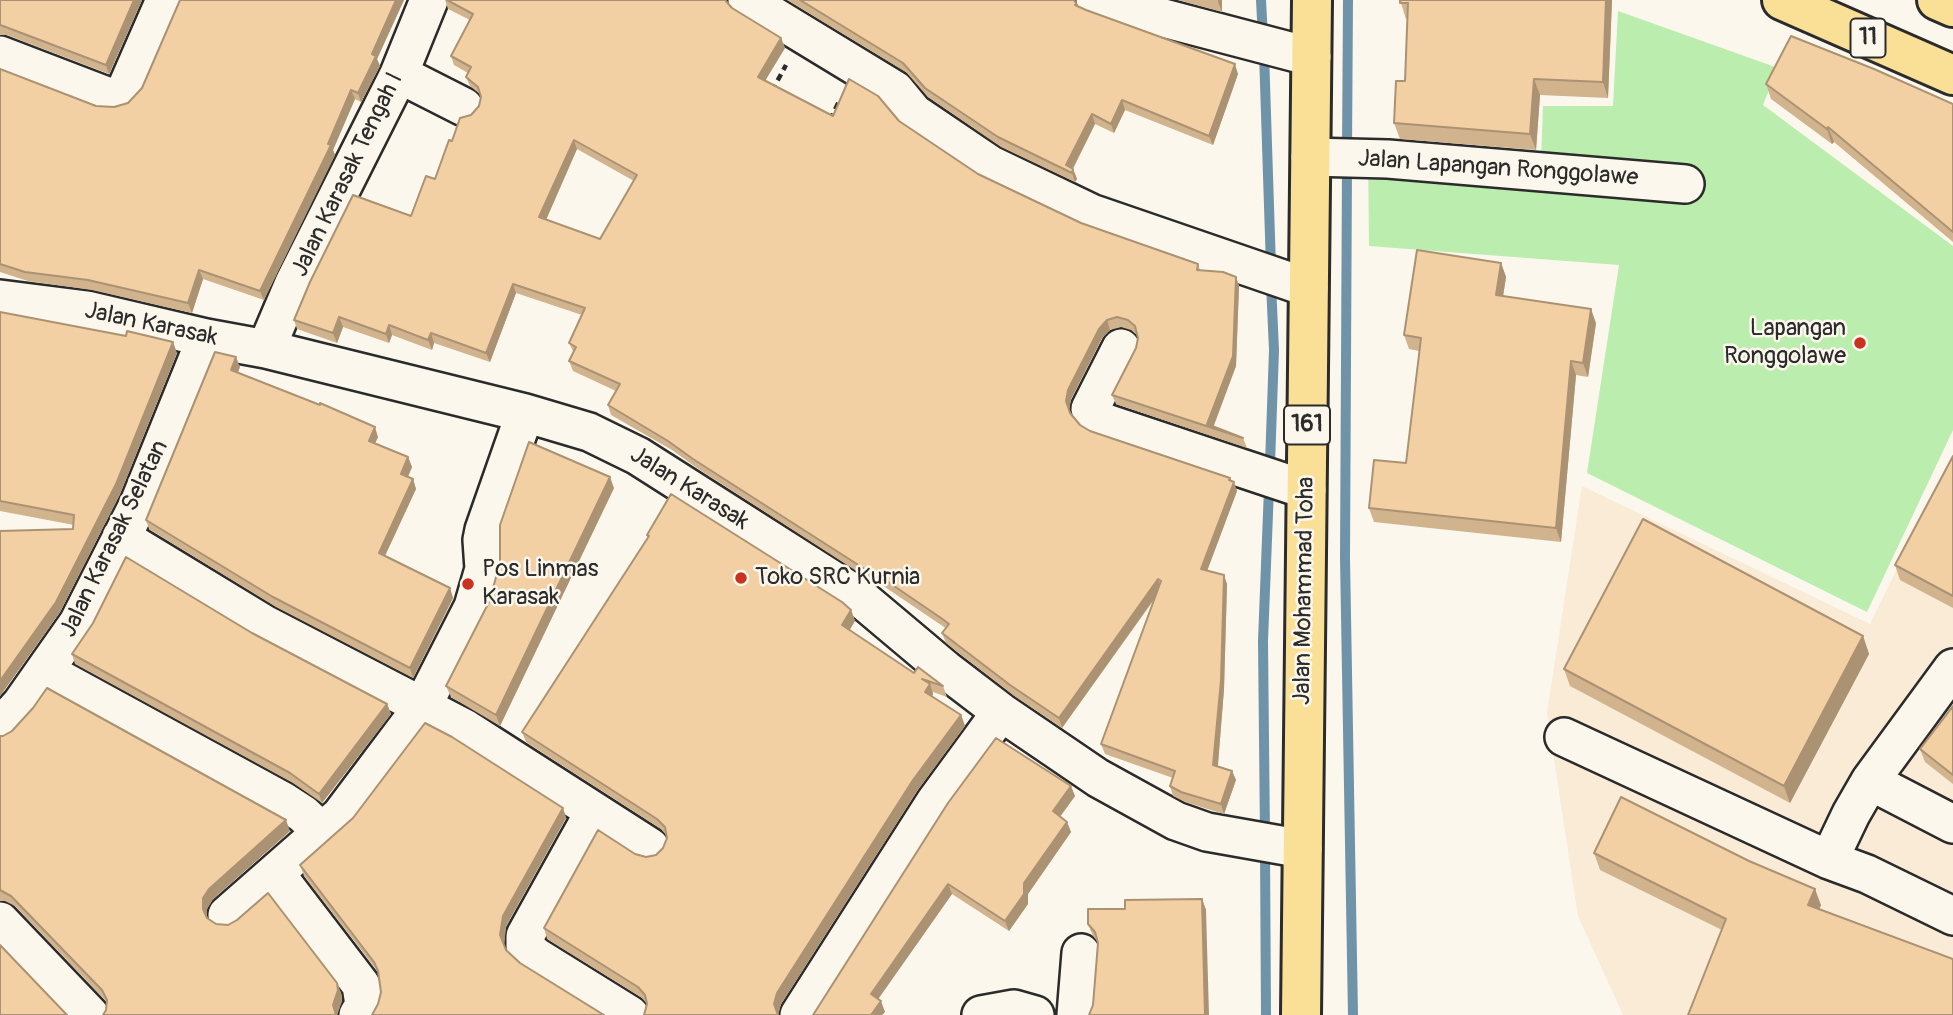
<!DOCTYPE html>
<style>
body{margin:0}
canvas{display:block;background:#fbf7ec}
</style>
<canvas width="1953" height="1015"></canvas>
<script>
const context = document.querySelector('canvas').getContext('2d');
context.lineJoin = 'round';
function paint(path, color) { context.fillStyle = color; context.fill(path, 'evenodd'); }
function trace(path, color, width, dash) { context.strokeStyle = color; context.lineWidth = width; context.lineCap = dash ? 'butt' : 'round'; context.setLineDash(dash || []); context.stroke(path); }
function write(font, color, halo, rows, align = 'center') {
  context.font = font + ' Pangolin,sans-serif'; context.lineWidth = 5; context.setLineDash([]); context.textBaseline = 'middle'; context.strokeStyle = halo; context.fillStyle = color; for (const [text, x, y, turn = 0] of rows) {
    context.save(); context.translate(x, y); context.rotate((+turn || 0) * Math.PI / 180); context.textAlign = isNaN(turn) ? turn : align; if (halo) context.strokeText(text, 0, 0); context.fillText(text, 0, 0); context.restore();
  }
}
const built = new Path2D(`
 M1953,454v561h-330l-45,-99 -31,-203 35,-227 288,138z`);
const green = new Path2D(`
 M1618,11l160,57 -15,37 190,141v184l-86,182 -280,-139 32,-208 -250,-19 -1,-95 173,12 2,-57h70z`);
const stream = new Path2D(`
 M1261,0l2,38
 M1264,53l7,214
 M1347,151l1,-151
 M1347,166l-2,392 8,457
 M1270,464l4,-114 -3,-66
 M1265,837l-2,-196 6,-153
 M1265,850l1,165`);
const path = new Path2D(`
 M772,91l14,-26
 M830,120l10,-21`);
const minor = new Path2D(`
 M747,0l148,90 19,23 77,52 100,48 218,75
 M1095,0l217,57
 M0,55l107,41h11l8,-7 39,-89
 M399,74l65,33
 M1310,157l78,2 297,25
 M0,299l87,11 119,28 60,11 259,64 64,19 49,24 220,140 88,74 55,42 97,66 78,43 31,11 96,17
 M1121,348l-31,61 10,12 207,69
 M266,349l28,-66 105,-209 30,-74
 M121,537l145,88 200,104 184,118
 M1953,668l-83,113 83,43
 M45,671l238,130 20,13 19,18
 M0,727l21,-23 57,-81 61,-120 67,-165
 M1564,737l265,123
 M1870,781l-19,33 -22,46 38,14 86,42
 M594,812l-69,124v10l10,10 95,59
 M276,874l85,111 3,20 -6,10
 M227,915l113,-99 82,-109 51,-100 11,-38 -2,-29 2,-10 41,-117
 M0,921l90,94
 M799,1015l136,-213 66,-90
 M981,1015l33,-6 21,6
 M1076,1015l5,-62`);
const major = new Path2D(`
 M1301,1015l11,-1015`);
const highway = new Path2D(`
 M1782,0l171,75
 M1937,0l16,7`);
const wall = new Path2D(`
 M0,0h142l-33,74 -102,-39h-7z
 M180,0h224l-27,59 3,7 -19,36 -6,-3 -22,51 2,5 -71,145 -61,-21 -11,34 -100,-23 -64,-9 -28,-9v-203l96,37 18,1 14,-4 14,-15z
 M445,0h281l6,8 49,30 4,10 -20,32 68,36 66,5 79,53 103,49 117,41 2,6 36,7 3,9 -3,80 -23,60 30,12 4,10 -131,-44 -4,-9 24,-47 2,-10v-2l-7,-6 -10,-3 -11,3 -8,8 -31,61 -2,11 11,15 10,6 140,47 7,13 -30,80 20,13 -3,105 -6,77 14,5 4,9 -12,34 -39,-12 -12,-6 -3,-10 3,-8 -68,-24 -4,-10 55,-147 -94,131 -49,-33 -67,-52 -4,-10 4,-5 -2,-1 -65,-44 -1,2 -181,-117 -25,-18 -61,-35 -3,-10 8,-14 -43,-20 -4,-10 5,-8 -5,-10 13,-28 -66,-22 -26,69 -56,-19 -2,7 -40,-15 -3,8 -46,-16 -6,16 -40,-14 -3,-9 117,-104 24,-37 17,-38 27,-35 2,-11 -11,-9 -4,-9 2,-4 -14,-8 -3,-9 19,-36 -22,-11zM577,149l57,32 -34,58 -54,-20z
 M787,0h288l2,6 9,4 152,64 -25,71 -88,-35 -11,23 -19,-9 -22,45 4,10 -2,3 -74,-35 -73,-50 -22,-25z
 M1178,0h44v12z
 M1400,0h212l-4,98 -68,-3 -4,55 -136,-11 -6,-16 11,-42 2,-62h-1z
 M1766,84l187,20v138l-119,-100 -2,2 -61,-45z
 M1501,263l5,14 -3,19 93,27 -8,54 -12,-2 -15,167 -187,-20 -5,-14 37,-45 13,-112 -10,-2 -5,-14z
 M0,312l177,41 -57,141 -60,118 -60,84v-165l73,-2 1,-4 -74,-14z
 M240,367l-2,5 140,65 -3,6 33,14 4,10 -4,10 5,2 3,10 -31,67 65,32 3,10 -40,80 -137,-71 -127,-78 -3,-9z
 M1953,456v152l-53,-28 -5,-15z
 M614,488l-114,238 -49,-29 -5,-11z
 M647,535l204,75 4,11 -6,9 65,43 29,13 4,11 -14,-5v2l-1,3 29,18 4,11 -48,65 -136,213 -3,11 -131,-11 -5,-6 -95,-59 -3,-11 91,-74 11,3 10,-2 7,-7 4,-10 -1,-3 -5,-6 -135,-87 -4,-10 126,-194z
 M252,633l135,71 4,10 -69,89 -29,-20 -218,-119 -3,-10z
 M1863,636l6,18 -79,149 -220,-117 -6,-17z
 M1953,706v78l-28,-22 -5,-13z
 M0,736l290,95 -77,68 -6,10v8l9,7 121,59 4,10 1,8 -5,14h-234l3,-5v-9l-91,-95 -10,-5h-5z
 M1075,796l-15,21 7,5 4,10 -43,62v10l-19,27 -57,-37 -74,105 7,13 -3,3h-69l135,-212z
 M563,808l3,10 -60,108 -2,19 2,5 14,13 -142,41 3,-12 -3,-20 -74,-96 -4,-11z
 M1594,853l227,52 -2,4 -97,21 -122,-60z
 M1202,899l4,11 -113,95 5,-62 -1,-2 -4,-5 -5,-12 37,-15z`);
const shadedWall = new Path2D(`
 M134,0h8l-33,74 -3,-9z
 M396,0h8l-27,59 3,7 -19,36 -3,-9 14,-39z
 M1218,0h4v12l-4,-10z
 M1606,0h6l-4,98 -5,-16z
 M781,38l4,10 -23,38 -4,-9z
 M1235,64l3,10 -25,71 -4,-9z
 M1534,79l6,16 -4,55 -6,-16z
 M351,90l4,9 -22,51 2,5 -71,145 -4,-9 68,-147z
 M1122,100l3,10 -11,23 -3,-9z
 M1092,114l3,10 -24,48 -5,-7z
 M1828,127l6,15 -2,2 -5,-15z
 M574,140l3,9 -34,78 -4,-10z
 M1073,169l4,10 -2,3 -3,-9z
 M1501,263l5,14 -5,32 -5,-14z
 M199,270l4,9 -11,34 -4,-10z
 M1236,277l3,9 -3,80 -23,62 -6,-4z
 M513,284l3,9 -26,69 -4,-9z
 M1591,309l5,14 -8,54 -5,-14z
 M339,317l4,10 -6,16 -4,-10z
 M1107,320l3,10 -8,8 -31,61 -2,12 -3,-10 2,-11 31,-61z
 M389,325l3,10 -3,8 -3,-9z
 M431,333l3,10 -2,7 -4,-10z
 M173,342l4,11 -57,141 -60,118 -60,84v-15z
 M236,357l4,10 -5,13 -4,-10z
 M1571,361l5,14 -15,167 -5,-14z
 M375,427l3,10 -6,13 -3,-9z
 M408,457l4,10 -7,16 -4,-9z
 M610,477l4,11 -114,238 -4,-11z
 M1230,478l2,7 2,-3 3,9 -33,88 -3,-10z
 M413,479l3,10 -34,73 -3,-9z
 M875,573l4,10 -1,2 -4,-10z
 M1224,575l3,9 -3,105 -7,86 -4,-10z
 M1158,579l3,10 -99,139 -3,-10z
 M450,588l3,10 -40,80 -3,-10z
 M851,610l4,11 -9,15 -4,-11z
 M1863,636l6,18 -79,149 -6,-17z
 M930,684l3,10 -4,9 -4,-11z
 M387,704l4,10 -69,89 -3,-9z
 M961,715l4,11 -48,65 -136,213 -3,11h-1l-3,-11 3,-11 136,-213z
 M1232,771l4,9 -12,34 -3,-10z
 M1071,786l4,10 -19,26 -3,-11z
 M563,808l3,10 -60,108 -2,20 -4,-11 3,-19z
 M286,820l4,11 -77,68 -6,10v11l-4,-11v-11l6,-9z
 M1067,822l4,10 -43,62v10l-19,27 -4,-10 19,-38z
 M948,884l4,10 -78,111 -3,-11z
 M1815,889l6,16 -7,16 -6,-16z
 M1202,899l4,11 3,105h-4z
 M337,983l4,10 1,8 -5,14h-1l-3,-10z
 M881,1001l4,11 -3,3h-11z`);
const building = new Path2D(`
 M0,0h134l-28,65 -103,-39 -3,-1z
 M180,0h216l-24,54 4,2 -18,37 -7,-3 -23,54 3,1 -71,146 -61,-21 -11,33 -100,-23 -63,-8 -25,-8v-195l96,37 18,1 14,-4 14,-15z
 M447,0h278l7,8 49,30 -23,39 75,39 16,-37 29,17 21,25 79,53 103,49 117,41 -1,6 26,2 13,5 -3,79 -26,68 36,14 -131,-43 24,-47 2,-10 -3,-12 -7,-6 -11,-3 -10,3 -8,9 -31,61 -2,11 4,12 10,12 10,6 140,47 -1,2 5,2 -33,87 23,6 -3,105 -8,85 19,6 -11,33 -40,-12 -11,-6 5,-15 -74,-27 60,-163 -3,-2 -99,139 -49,-33 -68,-52 7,-9 -8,-6 -66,-45 -1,2 -181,-116 -25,-18 -60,-36 12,-21 -51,-23 7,-14 -7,-4 16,-35 -72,-24 -27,69 -55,-20 -3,7 -39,-15 -3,9 -47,-17 -6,16 -39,-13 16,-38 43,-87 58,21 15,-40 9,3 14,-39 3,1 8,-23 11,-3 8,-9 2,-9 -3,-10 -12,-10 5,-10 -20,-11 22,-42zM574,140l63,35 -37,64 -61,-22z
 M800,0h274l3,5h-2l11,5 149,54 -26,72 -87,-36 -11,24 -19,-10 -26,51 7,4 -1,4 -74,-36 -73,-49 -22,-25z
 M1400,0h206l-3,82 -69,-3 -4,55 -136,-11 2,-42h9l3,-78h-8z
 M1791,36l83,33 79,35v128l-125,-105 -1,2 -61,-45z
 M1417,250l84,13 -5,32 95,14 -8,54 -12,-2 -15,167 -187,-20 5,-48 32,3 15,-125 -17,-3z
 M0,312l126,24 1,-5 46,11 -57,142 -60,118 -56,79v-150l73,-2 1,-14 -74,-14z
 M215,352l21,5 -5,13 89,35v-2l55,24 -6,14 39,16 -7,17 12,5 -34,74 71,35 -40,80 -137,-71 -127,-77z
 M529,442l81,35 -114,238 -50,-29 43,-84 11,-39v-38z
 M1953,456v140l-58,-31z
 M671,494l171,108 9,8 -9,15 72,48 4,-6 25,19 -21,-7 8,5 -5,8 36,23 -48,65 -136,213 -3,11 4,11h-134l3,-11 -2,-9 -7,-8 -94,-59 54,-98 37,24 11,3 10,-2 7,-7 4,-10 -2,-11 -8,-8 -135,-87 127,-196 -2,-1z
 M1643,519l220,117 -79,150 -220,-117z
 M126,557l126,76 135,71 -68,90 -29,-21 -218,-119 21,-31z
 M47,688l239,132 -77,69 -6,9v11l4,9 9,6 12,1 9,-5 31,-27 69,90 1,7 -5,15 3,10h-233l3,-5 1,-10 -5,-10 -91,-94 -11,-6v-154h3l9,-5 21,-23z
 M1953,706v69l-33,-26z
 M425,723l27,14 111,71 -60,108 -3,19 6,15 14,13 84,52h-232l6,-11 3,-12 -3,-21 -4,-9 -74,-97 53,-47z
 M996,738l75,48 -18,25 14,11 -43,61v11l-19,27 -57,-37 -77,110 10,7 -10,14h-58l135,-212z
 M1621,797l128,64 66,28 -7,16 145,54v56h-265l38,-96 -132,-66z
 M1202,899l3,116h-116l4,-10 5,-62 -3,-11 -7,-8v-15h37v-9z
 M0,945l67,70h-67z`);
const markers = [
 [1860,343,7,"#c8321e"],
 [741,578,7,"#c8321e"],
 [468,584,7,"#c8321e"]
];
const shields = [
 [1868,38,35],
 [1307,425,46]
];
const shieldNames = [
 ["11",1868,38],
 ["161",1307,425]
];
const streetNames = [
 ["Jalan Lapangan Ronggolawe",1498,169,4],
 ["Jalan Karasak Tengah I",348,175,-64],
 ["Jalan Karasak",151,325,12],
 ["Jalan Karasak",689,489,32],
 ["Jalan Karasak Selatan",115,539,-64],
 ["Jalan Mohammad Toha",1305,591,-89]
];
const poiNames = [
 ["Lapangan",1846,329,"right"],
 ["Ronggolawe",1846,357,"right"],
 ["Pos Linmas",482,570],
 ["Karasak",482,598],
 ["Toko SRC Kurnia",755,578]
];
paint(built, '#f9ebd6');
paint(green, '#baedae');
trace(stream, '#6f94aa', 10);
trace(minor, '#2b2b2b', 42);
trace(major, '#2b2b2b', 44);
trace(highway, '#2b2b2b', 44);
trace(path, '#2b2b2b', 4.5, [7, 5]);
trace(minor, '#fbf7ec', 37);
trace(major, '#fadf96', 38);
trace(highway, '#fadf96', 38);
paint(wall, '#d1b38d');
paint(shadedWall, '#aa9273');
paint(building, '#f3d0a4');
trace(building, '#aa9273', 2);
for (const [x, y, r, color] of markers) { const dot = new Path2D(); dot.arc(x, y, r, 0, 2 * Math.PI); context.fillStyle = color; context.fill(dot); trace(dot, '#fbf7ec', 2.5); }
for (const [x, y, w] of shields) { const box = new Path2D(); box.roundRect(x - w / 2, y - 19.5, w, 39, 5); context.fillStyle = '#fbf7ec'; context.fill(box); trace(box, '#2b2b2b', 2); }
write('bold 23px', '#2b2b2b', null, shieldNames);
write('24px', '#2b2b2b', '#fbf7ec', streetNames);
write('24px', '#2b2b2b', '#fbf7ec', poiNames, 'left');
</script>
